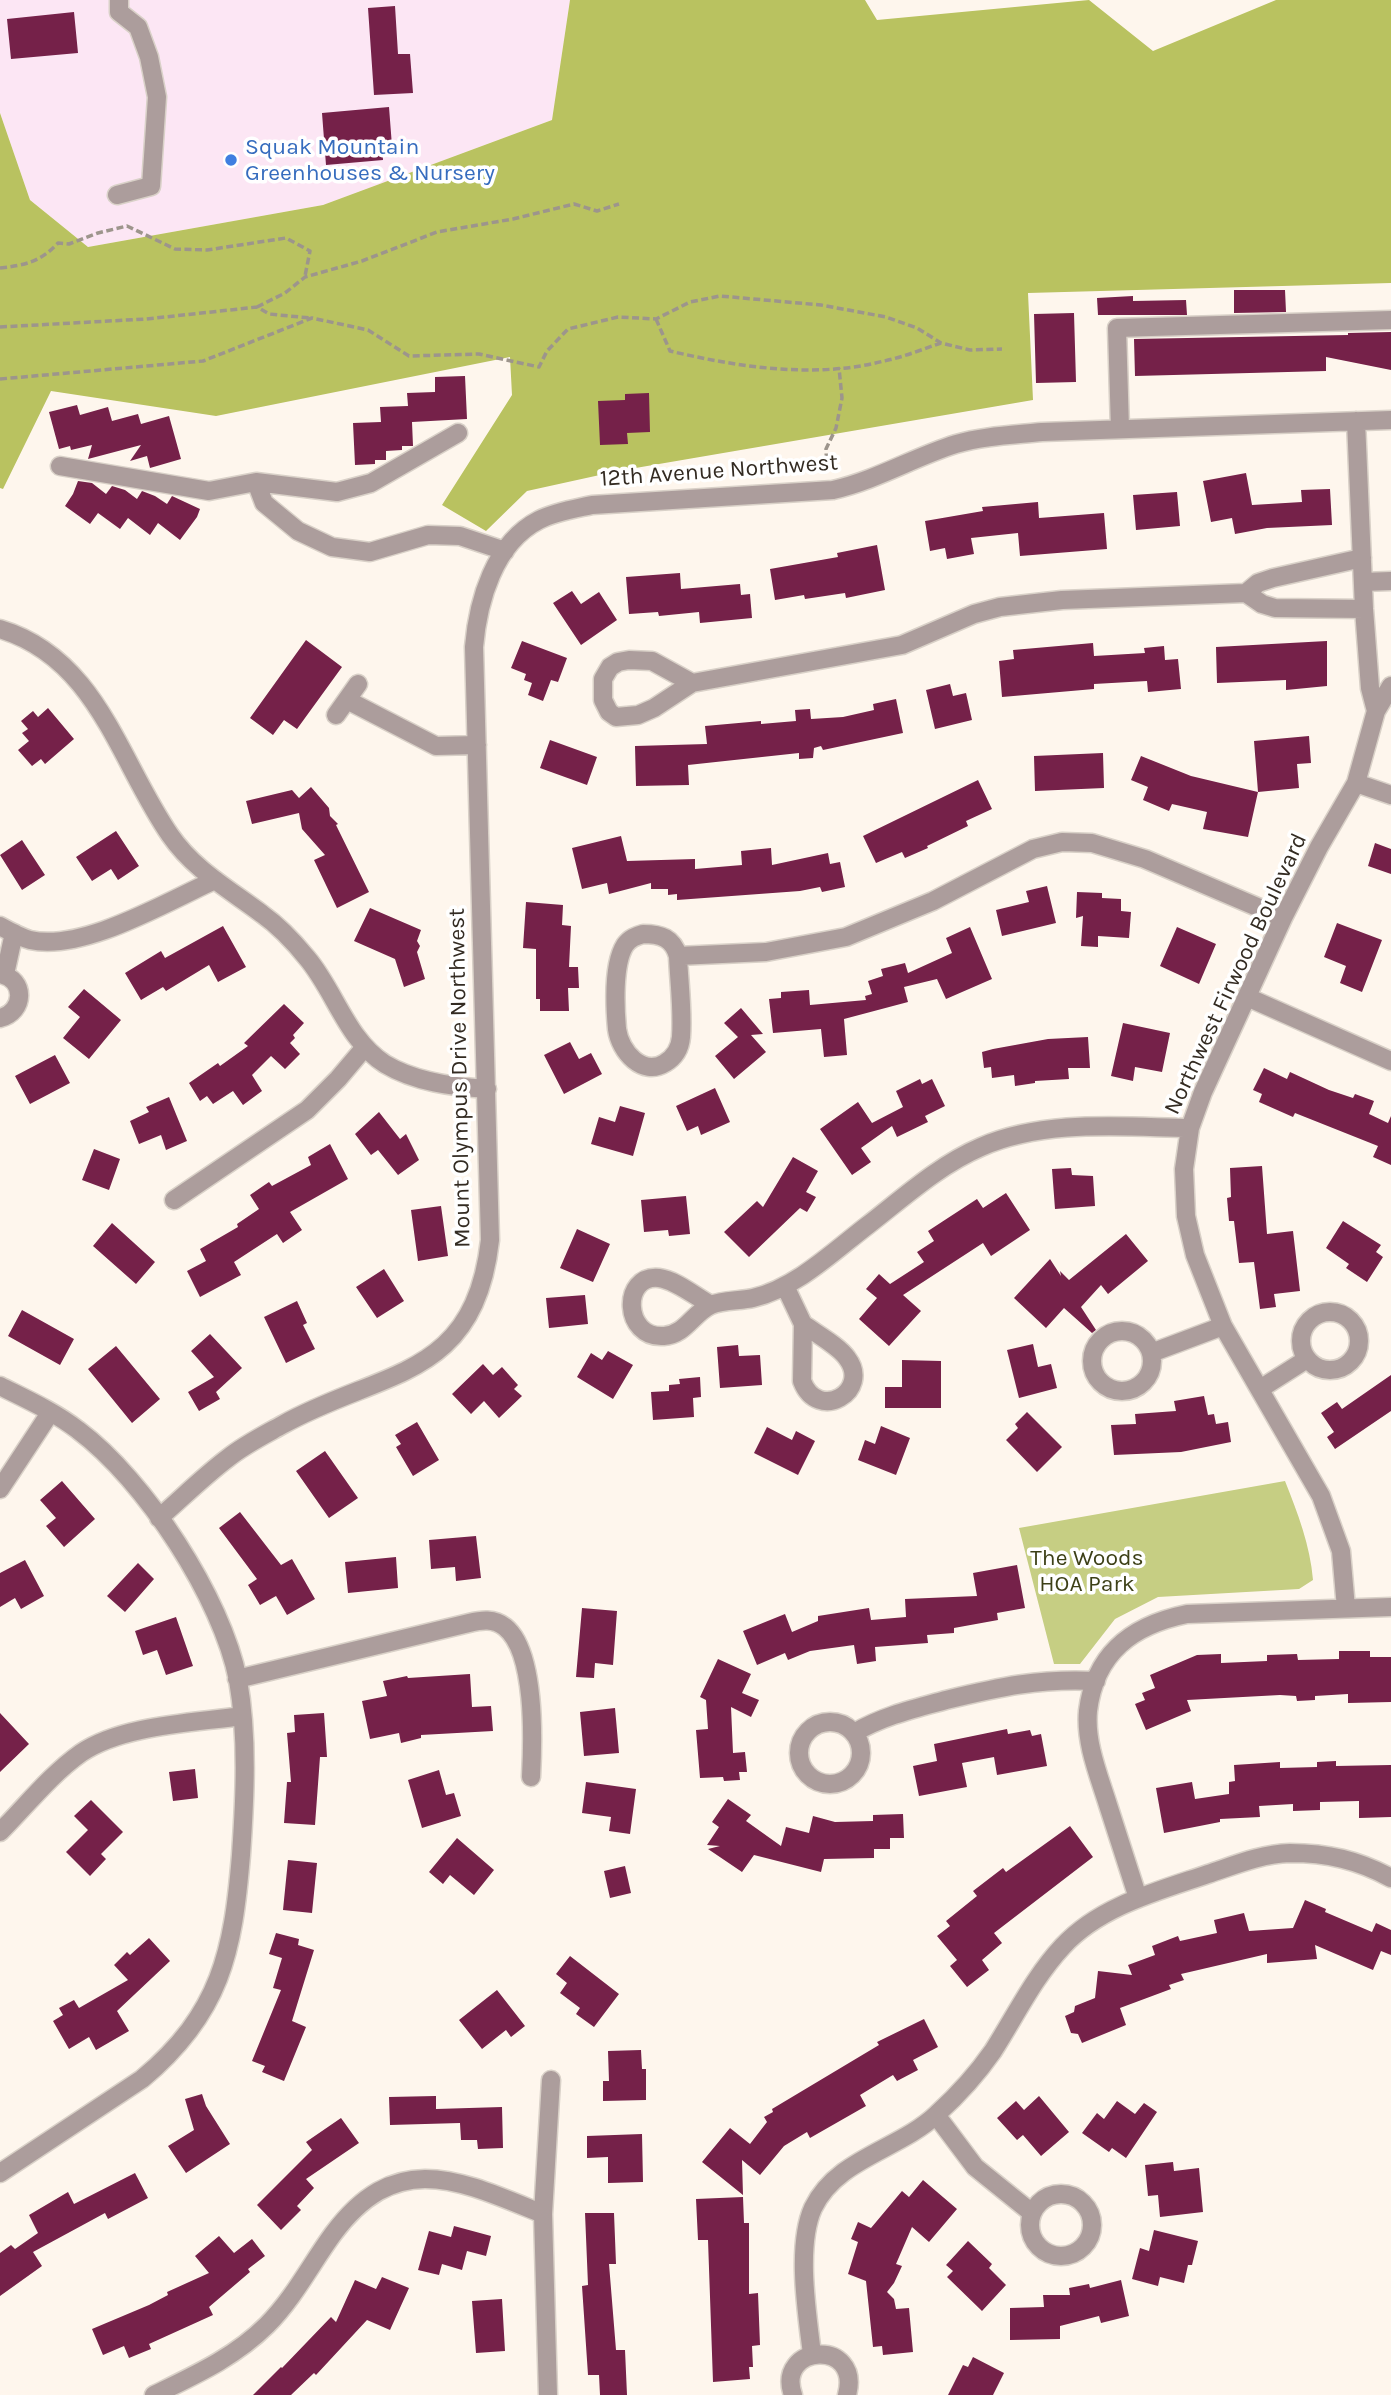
<!DOCTYPE html>
<style>
body{margin:0}
canvas{display:block;background:#fef6ed}
</style>
<canvas width="1391" height="2395"></canvas>
<script>
const context = document.querySelector('canvas').getContext('2d');
context.lineJoin = 'round';
function paint(path, color) { context.fillStyle = color; context.fill(path, 'evenodd'); }
function trace(path, color, width, dash) { context.strokeStyle = color; context.lineWidth = width; context.lineCap = dash ? 'butt' : 'round'; context.setLineDash(dash || []); context.stroke(path); }
function write(font, color, halo, rows, align = 'center') {
  context.font = font + ' Karla,sans-serif'; context.lineWidth = 7; context.setLineDash([]); context.textBaseline = 'middle'; context.strokeStyle = halo; context.fillStyle = color; for (const [text, x, y, turn = 0] of rows) {
    context.save(); context.translate(x, y); context.rotate((+turn || 0) * Math.PI / 180); context.textAlign = isNaN(turn) ? turn : align; if (halo) context.strokeText(text, 0, 0); context.fillText(text, 0, 0); context.restore();
  }
}
const commercial = new Path2D(`
 M0,0h570l-18,120 -229,85 -235,42 -58,-47 -30,-87z`);
const green = new Path2D(`
 M1285,1481c13,33 25,64 28,99l-14,9 -141,8 -43,22 -35,45h-26l-35,-136z`);
const forest = new Path2D(`
 M570,0h295l12,20 212,-20 64,51 123,-51h115v283l-363,10 5,107 -415,71 -91,20 -41,40 -44,-26 70,-110 -2,-38 -294,59 -165,-25 -48,98 -3,-1v-375l30,87 58,47 235,-42 229,-85z`);
const building = new Path2D(`
 M395,6l3,48h12l3,39 -39,2 -6,-87z
 M74,12l4,41 -67,6 -4,-40z
 M389,107l3,39h-10l1,14 -57,5 -4,-52z
 M1234,290h51l1,22 -52,1z
 M1133,296v5l53,-1 1,15h-89l-1,-17z
 M1074,313l2,69 -40,1 -2,-69z
 M1391,332v38l-65,-13v14l-191,5 -1,-37 214,-4v-2z
 M465,376l2,43 -55,3 1,24h-11v4l-16,1v9h-11v4l-20,1 -2,-42 28,-1 -1,-15 28,-1 -1,-13 28,-1v-15z
 M649,393l1,39 -23,1 1,11 -28,1 -2,-44 27,-1v-6z
 M77,405l3,10 28,-8 4,14 26,-7 3,10 28,-8 12,43 -31,9 -3,-12 -17,5 11,-16 -53,14 4,-14 -21,5 -1,-4 -11,3 -10,-37z
 M1246,473l6,32 50,-3 -1,-12 29,-1 2,36 -65,3 -32,6 -3,-16 -21,4 -8,-41z
 M78,481l14,2 14,11 6,-8 13,4 12,9 5,-8 13,5 12,8 5,-8 28,13 -3,8 -17,23 -22,-17 -8,12 -22,-17 -8,11 -22,-16 -8,11 -25,-18 8,-12z
 M1177,492l3,34 -44,4 -3,-35z
 M1038,502l1,16 65,-5 3,36 -87,7 -2,-23 -47,5 3,16 -27,5 -2,-11 -15,3 -5,-30 58,-10 -1,-4z
 M877,545l8,45 -39,8 -1,-5 -40,6 -1,-4 -29,5 -5,-31 68,-12 -1,-4z
 M680,573l1,16 59,-5 1,11 9,-1 2,24 -52,5 -1,-11 -40,4 -1,-4 -29,2 -3,-37z
 M572,591l9,13 18,-12 18,28 -36,25 -28,-42z
 M306,640l36,27 -45,62 -13,-9 -11,15 -23,-17z
 M522,641l45,17 -9,24 -7,-2 -8,21 -15,-6 4,-12 -8,-3 2,-6 -15,-6z
 M1327,641v45l-41,4v-10l-69,3 -1,-36z
 M1093,643l1,13 51,-3 -1,-5 20,-2 1,14 13,-1 3,30 -33,3 -1,-11 -53,3v5l-92,8 -3,-36 15,-2 -1,-9z
 M950,684l3,12 13,-3 6,27 -37,9 -9,-39z
 M896,699l7,34 -80,17 -2,-4 -7,2 -1,10 -14,1v-6l-111,12 1,20 -53,1 -1,-40 72,-2 -2,-18 56,-5v3l35,-3 -1,-11 15,-1 1,10 32,-2 31,-7 -1,-6z
 M48,708l26,31 -29,25 -4,-5 -9,7 -14,-16 11,-9 -7,-8 6,-4 -7,-8 12,-10 5,6z
 M1309,736l2,27 -14,1 2,24 -41,4 -4,-51z
 M550,740l47,17 -10,28 -47,-17z
 M1103,753l1,35 -69,3 -1,-35z
 M1141,756l50,20 67,16 -10,45 -45,-8 4,-17 -35,-8 -3,7 -26,-11 5,-13 -17,-7z
 M978,780l14,29 -26,12 2,5 -41,20 1,2 -23,10 -3,-6 -26,11 -13,-27z
 M311,787l18,21 1,8 8,8 -2,1 33,67 -32,16 -23,-48 11,-5 -23,-26 -3,-16 -47,11 -6,-23 46,-11 7,8z
 M116,831l23,35 -21,14 -7,-11 -19,12 -16,-24z
 M621,836l6,25 68,-2v10l47,-4 -1,-14 30,-3 1,17 56,-12 2,11 10,-2 5,25 -23,5 -2,-5 -20,4 -123,9v-6l-9,1v-6h-17v-6l-42,11 -2,-11 -25,6 -10,-41z
 M22,840l23,35 -23,15 -22,-35z
 M1375,843l16,6v25l-23,-8z
 M1047,886l9,37 -54,13 -6,-26 33,-8 -3,-11z
 M1077,892l25,1v5l19,1v12l10,1 -2,26 -31,-2v11l-17,-1 2,-30 -7,2z
 M526,902l37,3 -1,20 9,1 -2,41h9l1,21h-11l1,23h-29v-12h-4v-50l-13,-1z
 M370,908l51,22 -4,11 3,5 -3,6 8,27 -21,8 -9,-28 -41,-18z
 M1337,923l45,17 -20,52 -22,-9 6,-17 -22,-9z
 M223,926l23,41 -28,15 -9,-17 -43,26 -3,-4 -22,13 -16,-27 36,-22 4,7z
 M970,927l22,52 -46,20 -9,-20 -33,8 4,15 -64,17 3,36 -23,2 -3,-28 -48,4 -4,-34 12,-1v-6l28,-2 1,15 56,-5 -1,-4 7,-2 -4,-13 15,-5 -2,-7 24,-6 3,10 44,-20 -6,-15z
 M1177,927l39,17 -17,40 -39,-18z
 M84,989l37,31 -32,39 -26,-21 17,-21 -12,-10z
 M284,1004l20,19 -11,12 2,3 -5,5 10,11 -15,15 -14,-13 -19,19 10,16 -19,14 -10,-14 -20,13 -6,-8 -7,5 -11,-18 29,-20 2,3 28,-20 -4,-3z
 M741,1008l22,26 -12,1 15,17 -32,27 -19,-23 23,-19 -14,-14z
 M1123,1023l47,10 -8,39 -27,-5 -2,14 -22,-5z
 M1088,1037l2,31h-22l1,11 -34,2v2l-20,3 -1,-11 -22,3 -1,-11 -7,1 -2,-16 11,-3 55,-10z
 M570,1042l9,17 12,-6 11,21 -38,20 -20,-39z
 M55,1055l15,28 -40,21 -15,-28z
 M1264,1068l23,11 3,-7 39,18 24,8 2,-4 19,7 -5,13 19,9 3,-7v49l-18,-8 5,-11 -83,-33 -2,4 -34,-15 3,-8 -9,-4z
 M920,1079l2,5 10,-5 13,27 -20,10 3,6 -31,15 -5,-11 -31,22 10,14 -19,13 -32,-46 38,-27 14,21 31,-16 -7,-16z
 M715,1088l15,34 -29,13 -3,-9 -11,5 -11,-25z
 M169,1097l18,44 -21,9 -5,-15 -22,9 -9,-23 19,-9 -3,-5z
 M620,1106l25,7 -12,43 -42,-12 8,-27 16,5z
 M379,1112l21,27 6,-5 13,26 -21,15 -20,-25 -7,5 -16,-21z
 M330,1144l18,35 -58,33 12,18 -19,13 -6,-9 -43,28 7,13 -41,22 -13,-26 19,-10 -6,-12 38,-22 -1,-3 22,-15 -9,-14 19,-13 3,4 39,-21 -3,-8z
 M94,1149l26,10 -11,31 -27,-10z
 M793,1157l25,14 -12,21 10,5 -9,15 -7,-4 -51,49 -25,-25 33,-31 6,6z
 M1262,1166l5,68 26,-3 7,60 -26,3 2,13 -16,2 -6,-47 -15,1 -5,-42h-5l-2,-23 4,-1 -1,-29z
 M1071,1168l1,7 21,1 2,30 -40,3 -3,-40z
 M1006,1193l24,37 -39,26 -8,-13 -80,52 18,16 -32,35 -30,-27 18,-21 -11,-9 13,-15 11,10 34,-22 -7,-10 17,-11 -6,-10 49,-32 6,9z
 M686,1196l4,38 -21,2 -1,-6 -24,2 -3,-32z
 M441,1206l7,50 -30,5 -7,-51z
 M1343,1221l38,24 -5,7 7,5 -16,25 -21,-14 3,-4 -23,-16z
 M112,1223l43,39 -19,22 -43,-38z
 M577,1229l33,15 -17,38 -33,-14z
 M1126,1234l22,27 -40,33 -7,-9 -20,22 15,23 -4,3 -28,-25 -18,20 -32,-30 36,-39 11,17 -1,-5 9,9z
 M384,1269l20,32 -27,17 -21,-31z
 M585,1295l3,29 -39,4 -3,-30z
 M297,1301l10,22 -4,2 12,24 -29,14 -22,-46z
 M22,1310l52,29 -14,26 -52,-29z
 M210,1334l32,34 -26,24 4,7 -21,12 -11,-19 26,-15 -23,-26z
 M1033,1344l5,23 13,-3 6,24 -38,10 -12,-48z
 M738,1345l1,11 21,-1 2,30 -42,3 -3,-41z
 M116,1346l44,53 -28,24 -44,-54z
 M608,1351l25,14 -20,34 -36,-22 14,-24 11,7z
 M902,1360l39,1v47h-56v-21h17z
 M483,1364l10,11 9,-8 16,18 -4,4 8,7 -23,22 -15,-17 -13,13 -19,-20z
 M1391,1375v36l-56,38 -8,-12 7,-5 -13,-19 16,-11 5,7z
 M700,1377l1,20 -8,1 1,19 -41,3 -2,-28 18,-1v-6l11,-1 -1,-5z
 M1204,1396l4,19 6,-1 2,10 12,-2 3,20 -50,10 -67,3 -3,-30 25,-1 -1,-10 41,-3 -2,-10z
 M1027,1412l35,35 -25,25 -31,-32 12,-12 -3,-4z
 M417,1422l22,38 -26,16 -17,-29 5,-3 -6,-9z
 M881,1426l29,12 -14,37 -38,-15 7,-20 10,4z
 M767,1427l25,13 4,-9 19,10 -17,34 -44,-22z
 M325,1451l33,47 -29,20 -33,-47z
 M62,1481l33,38 -31,28 -18,-21 10,-8 -16,-18z
 M240,1512l41,53 11,-6 23,40 -28,16 -11,-19 -16,9 -12,-20 9,-6 -38,-51z
 M476,1536l5,42 -25,3 -1,-14 -24,2 -2,-29z
 M396,1557l2,31 -50,5 -3,-31z
 M25,1560l19,36 -23,13 -6,-11 -15,9v-34z
 M138,1563l16,16 -29,33 -18,-16z
 M1017,1565l8,43 -28,5 1,7 -44,8v5l-27,2 1,8 -53,4 1,14 -19,3 -3,-19 -44,6 -22,9 -3,-7 -28,12 -14,-34 42,-17 7,18 26,-11v-5l51,-8 2,12 35,-3 -1,-18 72,-3 -4,-23z
 M582,1608l35,3 -4,54 -18,-2 -1,15 -18,-1z
 M176,1617l17,49 -27,9 -9,-25 -14,5 -8,-24z
 M1339,1651h31v6h21v45l-43,1v-9l-33,2v4l-18,1 -1,-5 -16,-1 -93,5 4,11 -45,19 -11,-26 10,-4 -3,-7 13,-5 -5,-13 47,-20 24,-1v9l46,-2v-6l30,-1 1,6 41,-1z
 M718,1659l33,15 -9,19 17,7 -8,17 -20,-10 2,46 12,-1 2,20h-8l1,8 -16,1 -1,-4 -23,1 -4,-48 12,-1 -2,-29 -6,-3z
 M470,1674l2,33 19,-1 2,25 -72,4v3l-20,5 -2,-10 -29,6 -8,-38 25,-5 -4,-15 24,-5 1,2z
 M615,1708l4,45 -35,3 -4,-44z
 M0,1713l29,31 -29,28z
 M324,1713l3,44h-7l-5,68 -31,-2 3,-41h4l-4,-49 8,-1 -1,-17z
 M1007,1729l1,5 22,-4 2,6 9,-2 6,32 -50,9 -3,-18 -32,6 5,24 -48,9 -6,-30 24,-5 -3,-17z
 M1336,1761v5l55,-1v52l-32,1v-17l-39,1v8l-27,1v-7l-34,2 1,11 -40,2v3l-56,11 -8,-45 36,-6 3,17 34,-5v-12l6,-1 -1,-16 46,-3v6l37,-1v-5z
 M195,1769l3,29 -25,3 -4,-29z
 M439,1770l7,25 8,-2 7,23 -39,12 -14,-48z
 M586,1782l50,7 -6,45 -21,-3 2,-14 -29,-4z
 M728,1799l23,16 -5,6 35,25 5,-19 23,6 4,-17 22,6 38,-1v-6l30,-1 1,24h-14v11h-16v9l-50,1 -3,13 -67,-17 -12,17 -34,-23 12,-3 -13,-1 12,-18 -7,-5z
 M91,1800l32,32 -22,22 5,5 -16,17 -24,-24 22,-22 -14,-14z
 M1070,1826l23,31 -99,76 8,10 -20,17 7,10 -22,17 -17,-21 7,-6 -20,-24 13,-10 -4,-5 31,-25 -4,-5 30,-23 3,4z
 M457,1838l37,32 -20,25 -24,-20 -7,9 -14,-12z
 M288,1860l29,3 -5,50 -29,-3z
 M625,1866l6,27 -21,5 -6,-27z
 M1305,1900l21,9 -1,3 47,20 4,-9 15,7v25l-10,-4 -8,19 -58,-25 2,14 -50,4v-9l-86,20 3,6 -15,5 2,4 -51,19 6,17 -44,18 -4,-9 -7,-1 -6,-17 9,-4 1,-6 20,-8 3,-27 34,4 -4,-10 27,-10 -3,-9 26,-10 2,5 37,-8 -3,-13 30,-7 5,18 44,-3z
 M276,1933l23,6 -1,6 16,5 -22,71 14,6 -22,54 -22,-9 3,-6 -13,-5 29,-71 -8,-2 9,-30 -13,-4z
 M149,1938l21,23 -53,50 12,20 -33,19 -7,-13 -20,12 -16,-28 10,-6 -4,-7 15,-8 5,8 49,-28 -14,-15 13,-13 3,3z
 M570,1956l49,38 -25,33 -18,-13 4,-6 -20,-15 7,-10 -11,-9z
 M497,1990l28,36 -14,11 -5,-7 -24,19 -23,-29z
 M924,2019l14,28 -25,13 5,10 -21,11 -4,-6 -33,20 6,11 -56,32 -3,-6 -23,14 -24,29 -18,-15 1,35 -41,-33 28,-34 20,16 17,-22 -3,-5 9,-5 -1,-3 107,-64 -2,-3z
 M641,2050l1,19h4v31l-43,1v-20h6l-1,-30z
 M202,2094l4,12 24,38 -44,29 -18,-27 26,-16 -9,-31z
 M436,2096v13l66,-2 1,41 -25,1 -1,-9h-16l-1,-17 -70,2 -1,-28z
 M1039,2096l30,36 -28,24 -18,-21 -6,5 -20,-22 19,-17 8,9z
 M1117,2101l18,13 9,-11 13,9 -31,46 -14,-10 -3,4 -27,-19 15,-20 7,6z
 M341,2118l18,25 -53,36 8,9 -17,18 4,4 -20,20 -24,-25 55,-55 -6,-8z
 M642,2134l1,48 -35,1v-26l-21,1v-22z
 M1173,2162l1,9 25,-3 4,44 -43,5 -2,-22 -10,1 -3,-31z
 M135,2173l13,25 -40,21 -3,-6 -72,39 9,14 -42,30v-43l11,-8 4,4 23,-16 -9,-18 39,-23 6,12z
 M923,2180l34,29 -28,33 -17,-15 -16,37 6,2 -8,17 -7,9 7,7 2,10 13,-1 4,44 -30,3 -1,-9 -9,1 -7,-66 -18,-7 10,-32 -7,-3 7,-17 13,6 31,-37 7,6z
 M743,2197l1,26h5v71l9,-1 2,52 -8,1 1,21h-4l1,12 -37,3 -5,-142h-10l-2,-41z
 M585,2213h29l2,51h-7l7,86h9l2,45h-27l-1,-20h-11l-6,-89 6,-1z
 M454,2226l37,10 -5,20 -19,-5 -5,19 -20,-6 -3,11 -21,-5 11,-39 22,6z
 M1154,2230l44,11 -6,24h-4l-4,18 -24,-6 -2,9 -26,-7 8,-31 9,3z
 M219,2236l15,17 18,-14 13,17 -17,13 2,3 -41,35 4,8 -64,29 2,5 -22,9 -5,-12 -21,9 -11,-26 57,-24 19,-10 -1,-3 42,-19 -14,-17z
 M968,2241l24,23 -3,4 17,17 -24,26 -35,-34 6,-6 -7,-6z
 M382,2277l27,11 -19,42 -23,-10 -51,55 -2,-2 -23,22h-38l28,-28 1,1 49,-51 5,5 19,-42 21,9z
 M1121,2280l8,36 -28,7 -2,-7 -39,10v13l-50,1v-32l34,-1 -1,-12h27l-1,-7 20,-4 1,4z
 M502,2299l3,52 -29,2 -4,-52z
 M973,2357l31,16 -11,22h-45l15,-30 5,2z`);
const path = new Path2D(`
 M0,268c26,-3 40,-6 58,-25l11,1 29,-11 29,-7 48,23 32,1 79,-12 24,13 -5,25
 M257,307l28,-14 20,-16 57,-16 75,-29 76,-13 61,-15 23,7 22,-7
 M656,319l14,32c68,16 145,28 214,10 20,-4 39,-12 57,-18
 M0,327l146,-8 111,-12 12,7 41,4
 M0,379l203,-18 109,-43 56,12 41,26 70,-2 60,13 8,-16 21,-22 50,-12 38,2 34,-17 30,-6 101,9 65,12 31,11 24,15 29,7 32,-1
 M827,471l-1,-22 10,-21 6,-30 -3,-30`);
const minor = new Path2D(`
 M117,195l34,-9 6,-89 -8,-40 -11,-30 -19,-15v-12
 M1356,421l8,188 6,79 6,23
 M1120,429l-3,-101 274,-8
 M60,466l149,25 47,-9 81,10 34,-9 87,-50
 M256,482l8,21 34,28 34,16 38,5 58,-17 32,1 45,15
 M1363,582l28,-1
 M1246,593l16,11 13,4 89,1
 M0,629c97,29 119,132 170,206 24,35 59,54 92,79 17,12 32,28 45,44 28,33 40,82 78,106 30,18 68,23 102,25
 M692,683l-40,-22 -23,-1 -11,2 -8,5 -7,12v21l6,12 7,5 22,-2 16,-7 38,-25 210,-38 72,-31 26,-7 62,-7 184,-7 12,-10 15,-5 89,-20
 M347,700l89,46 41,-1
 M336,715l22,-31
 M1356,783l35,12
 M0,926c9,5 20,11 30,14 53,12 136,-38 185,-60
 M643,934c18,0 30,4 35,22 1,26 5,54 3,81 -1,12 -6,20 -16,26 -22,14 -45,-11 -48,-34 -2,-22 -4,-65 8,-84 5,-7 11,-9 18,-11z
 M678,956l88,-4 80,-15 87,-36 100,-52 29,-7 30,1 53,16 138,59
 M0,974c26,5 25,38 0,44
 M5,974l9,-41
 M1247,997l144,64
 M174,1200l133,-90 31,-31 27,-32
 M785,1286l18,38 -1,57c16,42 70,10 45,-23 -8,-12 -32,-25 -44,-34
 M711,1305c-15,-8 -35,-25 -52,-27 -38,-4 -36,61 5,58 21,-1 29,-23 47,-31 12,-5 29,-4 42,-7 43,-10 81,-47 115,-73 36,-28 71,-60 113,-78 64,-28 141,-20 209,-19
 M1301 1341a29 29 0 1 1 58 0a29 29 0 1 1-58 0Z
 M1092 1361a30 30 0 1 1 60 0a30 30 0 1 1-60 0Z
 M1151,1353l72,-27
 M0,1386c26,13 55,26 78,44 67,50 144,168 160,250 10,57 7,117 3,175 -8,97 -20,158 -99,224l-142,94
 M1260,1389l47,-30
 M0,1489l50,-76
 M159,1518c23,-20 45,-42 69,-60 16,-13 36,-23 54,-33 100,-56 192,-44 208,-185l-16,-593c4,-46 20,-104 65,-127 16,-8 35,-11 53,-15l241,-15c44,-10 81,-33 123,-46 27,-8 57,-9 86,-12l349,-12
 M1346,1608l-5,-57 -20,-55 -98,-170 -28,-71 -9,-39 -2,-47 6,-41 13,-36 80,-174 36,-71 37,-64 20,-72 15,-25
 M237,1679l232,-56c12,-3 25,-5 36,4 31,25 28,113 26,150
 M799 1753a31 31 0 1 1 62 0a31 31 0 1 1-62 0Z
 M854,1733c29,-17 59,-24 92,-33 53,-13 94,-22 150,-19
 M0,1832c26,-26 50,-57 81,-79 41,-28 112,-30 161,-37
 M1138,1898c-10,-31 -20,-62 -30,-93 -9,-29 -23,-62 -20,-94 7,-59 45,-86 99,-97l204,-7
 M936,2115l39,52 57,46
 M1030 2225a31 31 0 1 1 62 0a31 31 0 1 1-62 0Z
 M812,2354c-5,-41 -16,-108 1,-146 24,-50 86,-58 124,-94 21,-19 40,-40 56,-63 23,-36 41,-74 70,-105 37,-40 95,-55 145,-72 27,-9 53,-20 82,-21 37,0 68,7 101,25
 M154,2395c41,-20 81,-38 113,-70 27,-27 44,-61 66,-91 64,-86 126,-54 210,-20
 M548,2395l-5,-181 8,-134
 M793,2395c-18,-51 69,-57 54,0`);
const markers = [
 [231,160,7,"#3f7fe0"]
];
const shopNames = [
 ["Squak Mountain",245,147],
 ["Greenhouses & Nursery",245,173]
];
const streetNames = [
 ["12th Avenue Northwest",719,471,-4],
 ["Northwest Firwood Boulevard",1236,974,-65],
 ["Mount Olympus Drive Northwest",460,1078,-91]
];
const parkNames = [
 ["The Woods",1087,1558],
 ["HOA Park",1087,1584]
];
paint(commercial, '#fce6f4');
paint(green, '#c6ce83');
paint(forest, '#b9c260');
paint(building, '#752149');
trace(minor, '#d9d1c8', 21);
trace(path, '#9d958c', 3.5, [7, 3.5]);
trace(minor, '#ac9d9c', 18);
for (const [x, y, r, color] of markers) { const dot = new Path2D(); dot.arc(x, y, r, 0, 2 * Math.PI); context.fillStyle = color; context.fill(dot); trace(dot, '#fff', 2.5); }
write('23px', '#366cbe', '#fff', shopNames, 'left');
write('23px', '#332b22', '#fff', streetNames);
write('23px', '#3d4017', '#fff', parkNames);
</script>
